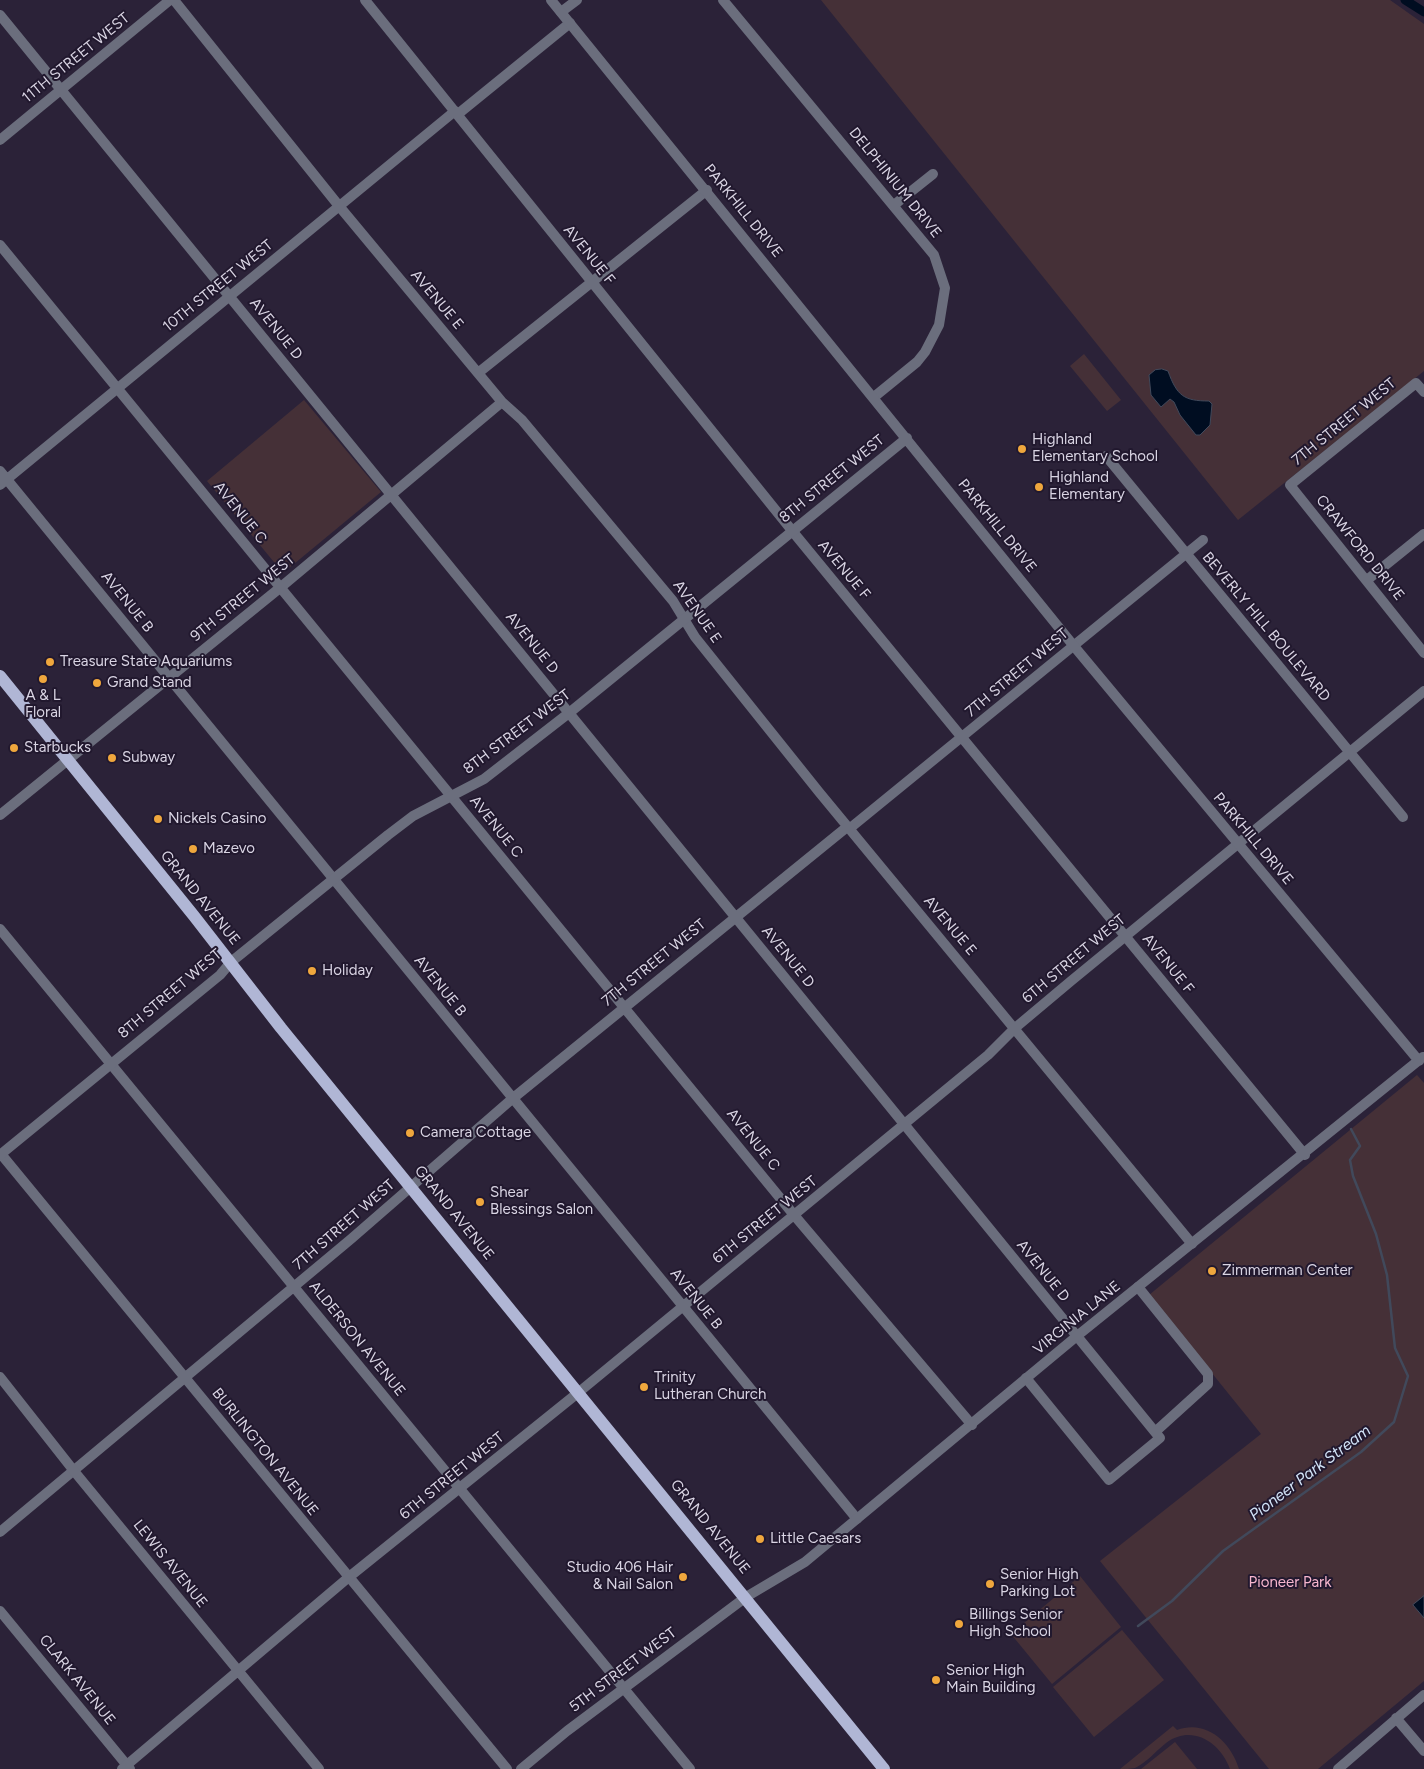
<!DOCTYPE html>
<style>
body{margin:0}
canvas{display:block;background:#2b2238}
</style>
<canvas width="1424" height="1769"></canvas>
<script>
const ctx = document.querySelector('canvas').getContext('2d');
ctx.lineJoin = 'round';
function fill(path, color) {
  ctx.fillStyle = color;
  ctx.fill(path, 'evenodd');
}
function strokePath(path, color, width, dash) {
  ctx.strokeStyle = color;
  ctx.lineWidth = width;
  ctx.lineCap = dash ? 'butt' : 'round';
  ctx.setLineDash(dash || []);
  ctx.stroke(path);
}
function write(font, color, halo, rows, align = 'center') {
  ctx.font = font + ' Figtree,sans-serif';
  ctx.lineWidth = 4;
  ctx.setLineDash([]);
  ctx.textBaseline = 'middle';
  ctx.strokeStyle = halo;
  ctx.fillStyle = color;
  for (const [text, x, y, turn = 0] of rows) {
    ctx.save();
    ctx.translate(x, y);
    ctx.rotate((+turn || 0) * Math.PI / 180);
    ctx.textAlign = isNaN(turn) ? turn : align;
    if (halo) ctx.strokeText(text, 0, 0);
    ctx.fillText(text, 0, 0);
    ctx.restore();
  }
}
fill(new Path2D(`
 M821,0H1390L1424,24V371L1238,520Z
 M1084,354L1121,400L1107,411L1070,366Z
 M304,400L381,492L283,573L207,481Z
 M1417,1075L1424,1083V1681L1318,1769H1269L1100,1561L1261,1434L1149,1295Z
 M1080,1576L1121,1627L1052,1684L1011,1634Z
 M1122,1630L1164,1680L1094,1737L1053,1687Z
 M1173,1726L1177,1730C1206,1719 1231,1742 1239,1769H1230C1220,1742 1192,1724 1166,1743C1156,1751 1146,1763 1135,1768C1131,1769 1124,1769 1120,1769Z
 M1175,1742L1197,1769H1141Z`), '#453037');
const water = new Path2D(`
 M1162,369L1168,371C1177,396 1184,401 1209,401L1212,404L1210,425L1200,435H1196L1180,415L1174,402L1170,399L1161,407L1151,395L1149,375L1155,370Z
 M1424,1596V1618L1413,1605Z`);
fill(water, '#000d21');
strokePath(water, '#41495b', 1);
strokePath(new Path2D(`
 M1138,1626L1172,1601L1223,1551L1361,1452L1394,1422L1408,1376L1395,1348L1387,1275L1376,1234L1353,1176L1350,1160L1360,1146L1351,1129`), '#41495b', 2.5);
strokePath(new Path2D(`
 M1405,0L1424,12`), '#000d21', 9);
strokePath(new Path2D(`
 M174,0L339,206L502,402L522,420L673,601L695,637L819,792L1192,1244
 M365,0L798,538L1305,1155
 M723,0L934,255L945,288L939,325L925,352L917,362L874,397
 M561,12L577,0
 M0,15L1160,1438L1109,1480L1026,1378
 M458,114L570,23
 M0,140L170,0
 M894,205L933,174
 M0,245L794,1215L972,1425
 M478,373L707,190
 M1424,392L1416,383L1290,485L1424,653
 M1106,456L1403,817
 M0,471L857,1519
 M0,485L455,111
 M1367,580L1424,534
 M0,815L281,587L502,402
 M849,829L1203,540
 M0,929L690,1769
 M1,1154L507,1769
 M1138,1287L1208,1374V1384L1155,1432
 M579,1392L988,1055L1015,1028L1071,981L1424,691
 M0,1532L351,1239L512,1099L847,827
 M0,1611L130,1769
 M1396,1718L1424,1751
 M1338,1769L1424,1695`), '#6b6e7d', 10);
strokePath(new Path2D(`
 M551,0L1073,645L1419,1061
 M0,1155L220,975L231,962L388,835L413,816L484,779L569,713L907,438
 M0,1377L74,1471L319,1769
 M122,1769L349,1577L579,1392
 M521,1769L567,1731L746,1597L805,1562L1077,1336L1423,1057`), '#6b6e7d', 10);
strokePath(new Path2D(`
 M0,676L194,916L281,1028L884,1769`), '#b0b6d5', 12);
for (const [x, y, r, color] of [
 [1022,449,5,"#efa73d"],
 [1039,487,5,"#efa73d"],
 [50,662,5,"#efa73d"],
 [43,679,5,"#efa73d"],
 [97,683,5,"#efa73d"],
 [14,748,5,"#efa73d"],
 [112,758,5,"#efa73d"],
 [158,819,5,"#efa73d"],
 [193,849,5,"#efa73d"],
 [312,971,5,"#efa73d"],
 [410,1133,5,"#efa73d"],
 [480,1202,5,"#efa73d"],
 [1212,1271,5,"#efa73d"],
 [644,1387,5,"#efa73d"],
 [760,1539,5,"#efa73d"],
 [683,1577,5,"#efa73d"],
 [990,1584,5,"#efa73d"],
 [959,1624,5,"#efa73d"],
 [936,1680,5,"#efa73d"]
]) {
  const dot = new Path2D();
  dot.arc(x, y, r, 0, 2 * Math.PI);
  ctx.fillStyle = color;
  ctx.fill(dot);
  strokePath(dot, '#21182e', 2);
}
write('15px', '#d9d4e3', '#21182e', [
 ["11TH STREET WEST",76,58,-39],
 ["DELPHINIUM DRIVE",895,183,51],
 ["PARKHILL DRIVE",743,211,51],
 ["AVENUE F",589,255,51],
 ["10TH STREET WEST",218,286,-39],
 ["AVENUE E",437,300,50],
 ["AVENUE D",276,329,51],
 ["7TH STREET WEST",1344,422,-39],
 ["8TH STREET WEST",832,479,-39],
 ["AVENUE C",240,513,51],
 ["PARKHILL DRIVE",997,526,51],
 ["CRAWFORD DRIVE",1360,548,51],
 ["AVENUE F",844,570,50],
 ["9TH STREET WEST",243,598,-39],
 ["AVENUE B",127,602,51],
 ["AVENUE E",697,612,55],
 ["BEVERLY HILL BOULEVARD",1266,627,50],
 ["AVENUE D",532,643,51],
 ["7TH STREET WEST",1017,673,-40],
 ["8TH STREET WEST",517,732,-37],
 ["AVENUE C",496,827,51],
 ["PARKHILL DRIVE",1253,839,50],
 ["GRAND AVENUE",200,898,51],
 ["AVENUE E",950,926,50],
 ["AVENUE D",788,957,51],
 ["6TH STREET WEST",1074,959,-40],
 ["7TH STREET WEST",654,963,-39],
 ["AVENUE F",1168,964,51],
 ["AVENUE B",440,986,51],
 ["8TH STREET WEST",170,994,-40],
 ["AVENUE C",753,1140,51],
 ["GRAND AVENUE",454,1213,51],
 ["6TH STREET WEST",765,1220,-39],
 ["7TH STREET WEST",344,1225,-41],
 ["AVENUE D",1043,1271,51],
 ["AVENUE B",696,1299,51],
 ["VIRGINIA LANE",1077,1318,-39],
 ["ALDERSON AVENUE",357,1339,51],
 ["BURLINGTON AVENUE",265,1452,51],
 ["6TH STREET WEST",452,1476,-39],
 ["GRAND AVENUE",710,1527,51],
 ["LEWIS AVENUE",170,1564,51],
 ["5TH STREET WEST",623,1670,-37],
 ["CLARK AVENUE",77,1680,51]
]);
write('15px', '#d9d4e3', '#21182e', [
 ["Highland",1032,440],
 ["Elementary School",1032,457],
 ["Highland",1049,478],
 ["Elementary",1049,495],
 ["Treasure State Aquariums",60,662],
 ["Grand Stand",107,683],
 ["A & L",43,696,"center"],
 ["Floral",43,713,"center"],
 ["Starbucks",24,748],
 ["Subway",122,758],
 ["Nickels Casino",168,819],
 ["Mazevo",203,849],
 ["Holiday",322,971],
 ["Camera Cottage",420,1133],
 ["Shear",490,1193],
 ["Blessings Salon",490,1210],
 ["Zimmerman Center",1222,1271],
 ["Trinity",654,1378],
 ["Lutheran Church",654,1395],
 ["Little Caesars",770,1539],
 ["Studio 406 Hair",673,1568,"right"],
 ["& Nail Salon",673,1585,"right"],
 ["Senior High",1000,1575],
 ["Parking Lot",1000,1592],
 ["Billings Senior",969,1615],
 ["High School",969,1632],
 ["Senior High",946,1671],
 ["Main Building",946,1688]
], 'left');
write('15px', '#f7b6ce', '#21182e', [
 ["Pioneer Park",1290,1583]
]);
write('italic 16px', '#d2e3f7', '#21182e', [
 ["Pioneer Park Stream",1310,1473,-37]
]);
</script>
